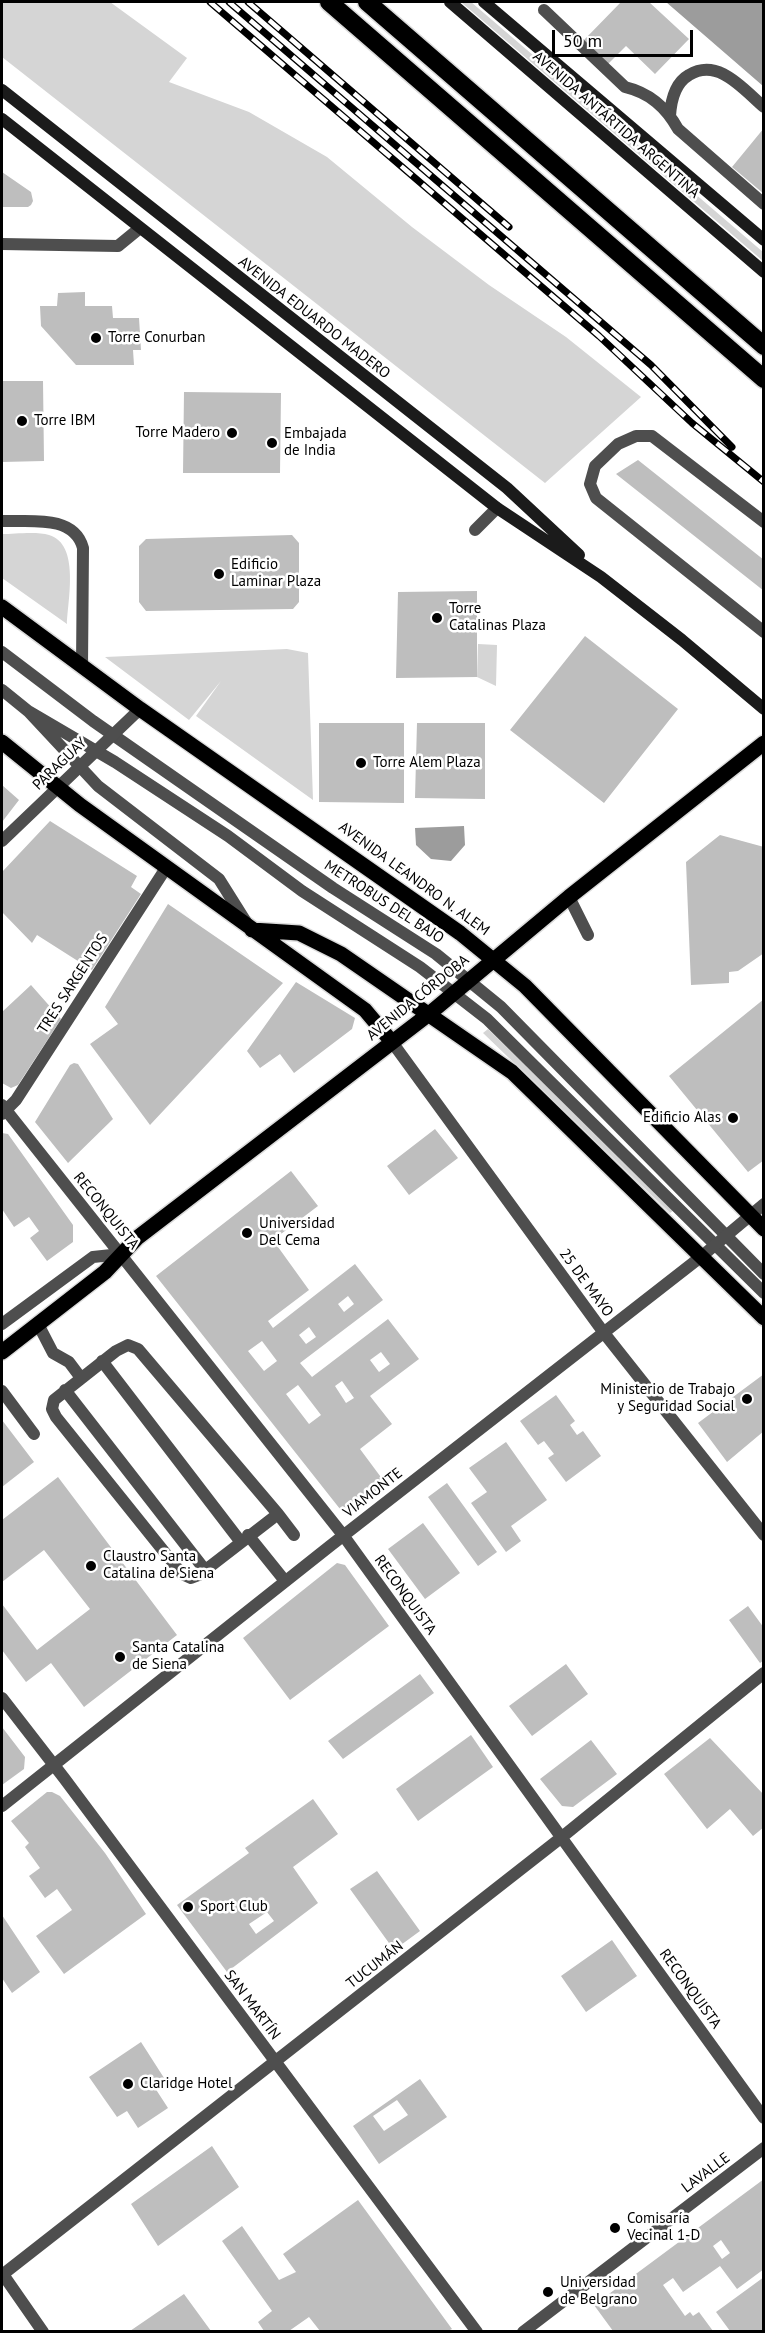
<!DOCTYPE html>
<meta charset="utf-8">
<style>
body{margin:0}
#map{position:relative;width:765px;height:2333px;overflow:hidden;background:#fff;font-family:"PT Sans",sans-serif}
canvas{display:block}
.frame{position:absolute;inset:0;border:3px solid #000;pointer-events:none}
.scale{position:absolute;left:552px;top:30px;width:141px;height:27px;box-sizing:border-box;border:3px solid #000;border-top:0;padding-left:8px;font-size:18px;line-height:21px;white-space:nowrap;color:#000;-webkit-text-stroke:4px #fff;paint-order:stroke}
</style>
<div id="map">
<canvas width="765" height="2333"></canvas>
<div class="frame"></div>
<div class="scale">50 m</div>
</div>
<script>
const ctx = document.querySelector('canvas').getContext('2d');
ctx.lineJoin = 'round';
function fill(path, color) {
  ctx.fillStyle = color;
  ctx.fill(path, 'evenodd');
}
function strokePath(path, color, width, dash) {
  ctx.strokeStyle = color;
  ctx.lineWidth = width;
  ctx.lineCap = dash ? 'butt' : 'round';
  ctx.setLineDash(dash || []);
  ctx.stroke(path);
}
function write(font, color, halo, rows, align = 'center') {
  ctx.font = font + ' "PT Sans",sans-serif';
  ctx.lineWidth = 5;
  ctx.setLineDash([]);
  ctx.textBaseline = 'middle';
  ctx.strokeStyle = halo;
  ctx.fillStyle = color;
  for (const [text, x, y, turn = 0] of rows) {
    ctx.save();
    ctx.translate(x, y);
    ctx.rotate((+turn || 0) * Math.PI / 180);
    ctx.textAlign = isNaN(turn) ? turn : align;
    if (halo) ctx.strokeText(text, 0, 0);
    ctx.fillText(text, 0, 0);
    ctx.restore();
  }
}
fill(new Path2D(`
 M2,2H110L187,58L169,82L249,112L327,157L412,227L489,285L566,337L641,397L545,483L2,57Z
 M461,2H471L763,252V261Z
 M2,534C14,534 37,531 49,535C80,544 68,599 67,624L2,578Z
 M478,644L497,645L496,686L477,677Z
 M287,649L308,653L313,800L196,716L221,681L189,720L105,657Z
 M488,1029L674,1210L670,1213L483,1033Z`), '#d5d5d5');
fill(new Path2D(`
 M666,2H763V86Z
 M464,826L465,845L451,861L431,859L416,845L415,828Z`), '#9c9c9c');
fill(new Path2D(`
 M621,2H649L689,39L655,74L626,46L608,64L584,40Z
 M764,128V194L732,167Z
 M2,172L31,192L33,201L31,205L28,207H2Z
 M85,292V306H112L113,318H139L141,350H133L134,365H76L41,326L40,306H57L58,293Z
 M2,381H43L44,461L2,462Z
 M184,392L281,393L280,473H183Z
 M638,460L764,560V591L616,474Z
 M292,535L299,543V602L293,609L146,611L139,602V546L146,539Z
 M477,591V677L396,678L398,592Z
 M585,636L678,709L604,803L510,730Z
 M319,723H404V803L319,802Z
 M417,723H485V799L415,798Z
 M2,785L19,800L2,822Z
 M50,821L137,876L131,887L141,894L92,970L37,935L32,943L2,912V872Z
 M720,835L764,847V953L738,971L729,972V983L691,985L686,862Z
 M168,904L283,983L150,1125L90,1044L118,1024L105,1007Z
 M296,982L355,1018L352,1029L294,1073L280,1054L260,1068L247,1051Z
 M31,985L61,1019L18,1085L11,1088L2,1083V1012Z
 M764,999V1160L748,1172L669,1076Z
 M74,1063L78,1064L113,1119L68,1163L35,1122L70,1065Z
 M435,1129L458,1158L409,1195L387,1166Z
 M2,1133L8,1134L73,1225V1242L47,1261L30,1238L39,1231L29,1217L14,1227L2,1209Z
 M291,1171L318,1206L273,1240L309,1290L268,1321L273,1328L355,1264L383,1300L300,1363L312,1377L388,1319L419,1359L370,1396L392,1424L360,1449L386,1484L351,1510L340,1509L156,1276ZM348,1296L354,1304L344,1312L338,1304ZM309,1327L316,1337L306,1344L299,1335ZM262,1341L277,1361L264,1371L248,1351ZM381,1352L390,1364L379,1372L370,1360ZM342,1381L354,1398L346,1403L335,1386ZM298,1385L321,1415L309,1424L286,1394Z
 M764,1374V1431L727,1462L698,1423Z
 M556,1395L575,1421L570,1425L577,1435L583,1431L601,1456L566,1482L548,1458L554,1454L544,1441L538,1445L520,1421Z
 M2,1420L34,1462L2,1487Z
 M506,1442L547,1500L511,1526L521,1541L506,1552L471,1503L487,1492L469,1468Z
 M58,1477L177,1635L84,1707L51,1663L26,1682L2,1650V1604L37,1650L90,1609L44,1550L2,1582V1520Z
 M447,1483L497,1552L478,1566L428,1497Z
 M423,1523L460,1573L425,1599L388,1549Z
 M337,1563L345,1565L389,1626L290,1700L243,1638Z
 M748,1606L764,1628V1660L760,1663L729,1620Z
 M566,1664L588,1694L532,1736L509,1706Z
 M420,1674L434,1693L343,1759L328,1741Z
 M2,1727L25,1757L24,1769L2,1785Z
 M471,1735L493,1767L418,1821L396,1789Z
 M710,1738L764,1795V1827L753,1836L730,1809L707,1829L664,1774Z
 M591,1740L617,1774L573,1807L562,1806L540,1779Z
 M47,1792H52L60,1796L105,1853L146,1914L64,1974L36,1936L72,1910L57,1889L45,1898L29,1876L40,1868L25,1847L29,1843L11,1821Z
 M313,1799L338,1834L293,1867L318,1903L227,1972L177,1905L249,1853L245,1848ZM267,1912L274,1921L256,1934L249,1924Z
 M377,1871L420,1931L394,1950L350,1889Z
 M2,1915L40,1972L12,1993L2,1978Z
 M612,1940L637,1976L586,2012L561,1976Z
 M141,2042L166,2081L155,2088L168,2108L138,2128L127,2111L117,2117L89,2077Z
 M420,2079L447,2117L379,2164L353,2126ZM397,2100L408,2115L384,2131L373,2116Z
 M212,2146L239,2187L158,2246L131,2204Z
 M764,2179V2269L737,2289L720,2266L683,2292L673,2278L663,2285L685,2316L690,2312L693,2316L699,2312L713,2331H613L594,2305ZM721,2240L730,2253L722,2259L713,2246Z
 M358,2200L452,2329L448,2331H320L309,2317L289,2331H264L258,2322L272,2311L222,2241L242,2226L279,2280L296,2272L283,2254Z
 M764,2277V2331H730L716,2312Z
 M184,2294L211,2331H130Z`), '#bebebe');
const primary = new Path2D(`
 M2,607L140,709L460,933L525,986L764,1229
 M2,742L80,805L365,1010L392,1042
 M252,930L299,933L341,954L512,1072L764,1318
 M2,1352L105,1272L137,1238L429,1014L569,897L764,743`);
const highway = new Path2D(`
 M329,2L764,379
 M367,2L764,346`);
strokePath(primary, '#dbdbdb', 18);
strokePath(highway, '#dbdbdb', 21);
strokePath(new Path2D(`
 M544,10L625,87C650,93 666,107 678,129L764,204
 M670,116C671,100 675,83 689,75C718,57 743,89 764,107
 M764,522L652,436H636L618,444L595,466L590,484L596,498L764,632
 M475,530L497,508
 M2,652L93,721L182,783L333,888L436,954L501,1007L764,1274
 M2,690L28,711L98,786L219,879L246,922
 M28,711L115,762L228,836L302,891L420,967L487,1019L764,1293
 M569,897L588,935
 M2,1324L93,1257L121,1254
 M38,1324L53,1353L69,1362L81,1378
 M102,1361L240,1541
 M65,1390L205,1570
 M2,1391L34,1434
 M278,1514L199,1575L191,1578L182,1574L56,1417L52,1409L54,1400L116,1351L128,1345L138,1349L278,1514L294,1535
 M248,1535L285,1581`), '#4e4e4e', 12);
strokePath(new Path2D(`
 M2,244L118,246L140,228
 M2,521C29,522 74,514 83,548L82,666
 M2,841L140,709
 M392,1042L604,1333L764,1535
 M2,1105L343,1535L764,2118
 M2,1114L16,1100L166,868
 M2,1698L64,1778L477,2332
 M2,1806L330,1546L702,1256L764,1204
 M2,2273L43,2332
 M2,2275L562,1837L764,1673
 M523,2332L764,2148`), '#4e4e4e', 12);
strokePath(new Path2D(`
 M450,2L764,272
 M484,2L764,240
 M2,90L507,488L579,555
 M2,119L497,508L601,577L682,640L764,709`), '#1b1b1b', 12);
strokePath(primary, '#000', 15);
strokePath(highway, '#000', 18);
const rail = new Path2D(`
 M210,2L599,336L692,423L764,482
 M229,2L651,365L732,447
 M248,2L509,227`);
strokePath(rail, '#000', 7);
strokePath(rail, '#fff', 4.5, [14]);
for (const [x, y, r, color] of [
 [96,338,6,"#000"],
 [22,421,6,"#000"],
 [232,433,6,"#000"],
 [272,443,6,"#000"],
 [219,574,6,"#000"],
 [437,618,6,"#000"],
 [361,763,6,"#000"],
 [733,1118,6,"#000"],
 [247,1233,6,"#000"],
 [747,1399,6,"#000"],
 [91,1566,6,"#000"],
 [120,1657,6,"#000"],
 [188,1907,6,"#000"],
 [128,2084,6,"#000"],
 [615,2228,6,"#000"],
 [548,2292,6,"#000"]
]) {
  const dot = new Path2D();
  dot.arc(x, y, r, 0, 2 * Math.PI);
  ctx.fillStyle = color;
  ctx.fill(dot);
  strokePath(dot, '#fff', 2);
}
write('15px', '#000', '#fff', [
 ["AVENIDA ANTÁRTIDA ARGENTINA",616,125,41],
 ["AVENIDA EDUARDO MADERO",314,318,38],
 ["PARAGUAY",60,764,-44],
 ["AVENIDA LEANDRO N. ALEM",414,879,36],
 ["METROBUS DEL BAJO",384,902,33],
 ["TRES SARGENTOS",73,984,-57],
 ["AVENIDA CÓRDOBA",418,998,-39],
 ["RECONQUISTA",106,1211,51],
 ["25 DE MAYO",586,1283,54],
 ["VIAMONTE",373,1493,-38],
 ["RECONQUISTA",405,1595,54],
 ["TUCUMÁN",375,1965,-38],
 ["RECONQUISTA",690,1989,54],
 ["SAN MARTÍN",252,2005,53],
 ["LAVALLE",706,2173,-37]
]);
write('15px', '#000', '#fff', [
 ["Torre Conurban",108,338],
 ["Torre IBM",34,421],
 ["Torre Madero",220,433,"right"],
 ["Embajada",284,434],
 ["de India",284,451],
 ["Edificio",231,565],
 ["Laminar Plaza",231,582],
 ["Torre",449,609],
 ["Catalinas Plaza",449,626],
 ["Torre Alem Plaza",373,763],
 ["Edificio Alas",721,1118,"right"],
 ["Universidad",259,1224],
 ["Del Cema",259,1241],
 ["Ministerio de Trabajo",735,1390,"right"],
 ["y Seguridad Social",735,1407,"right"],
 ["Claustro Santa",103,1557],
 ["Catalina de Siena",103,1574],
 ["Santa Catalina",132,1648],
 ["de Siena",132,1665],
 ["Sport Club",200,1907],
 ["Claridge Hotel",140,2084],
 ["Comisaría",627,2219],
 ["Vecinal 1-D",627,2236],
 ["Universidad",560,2283],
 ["de Belgrano",560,2300]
], 'left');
</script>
